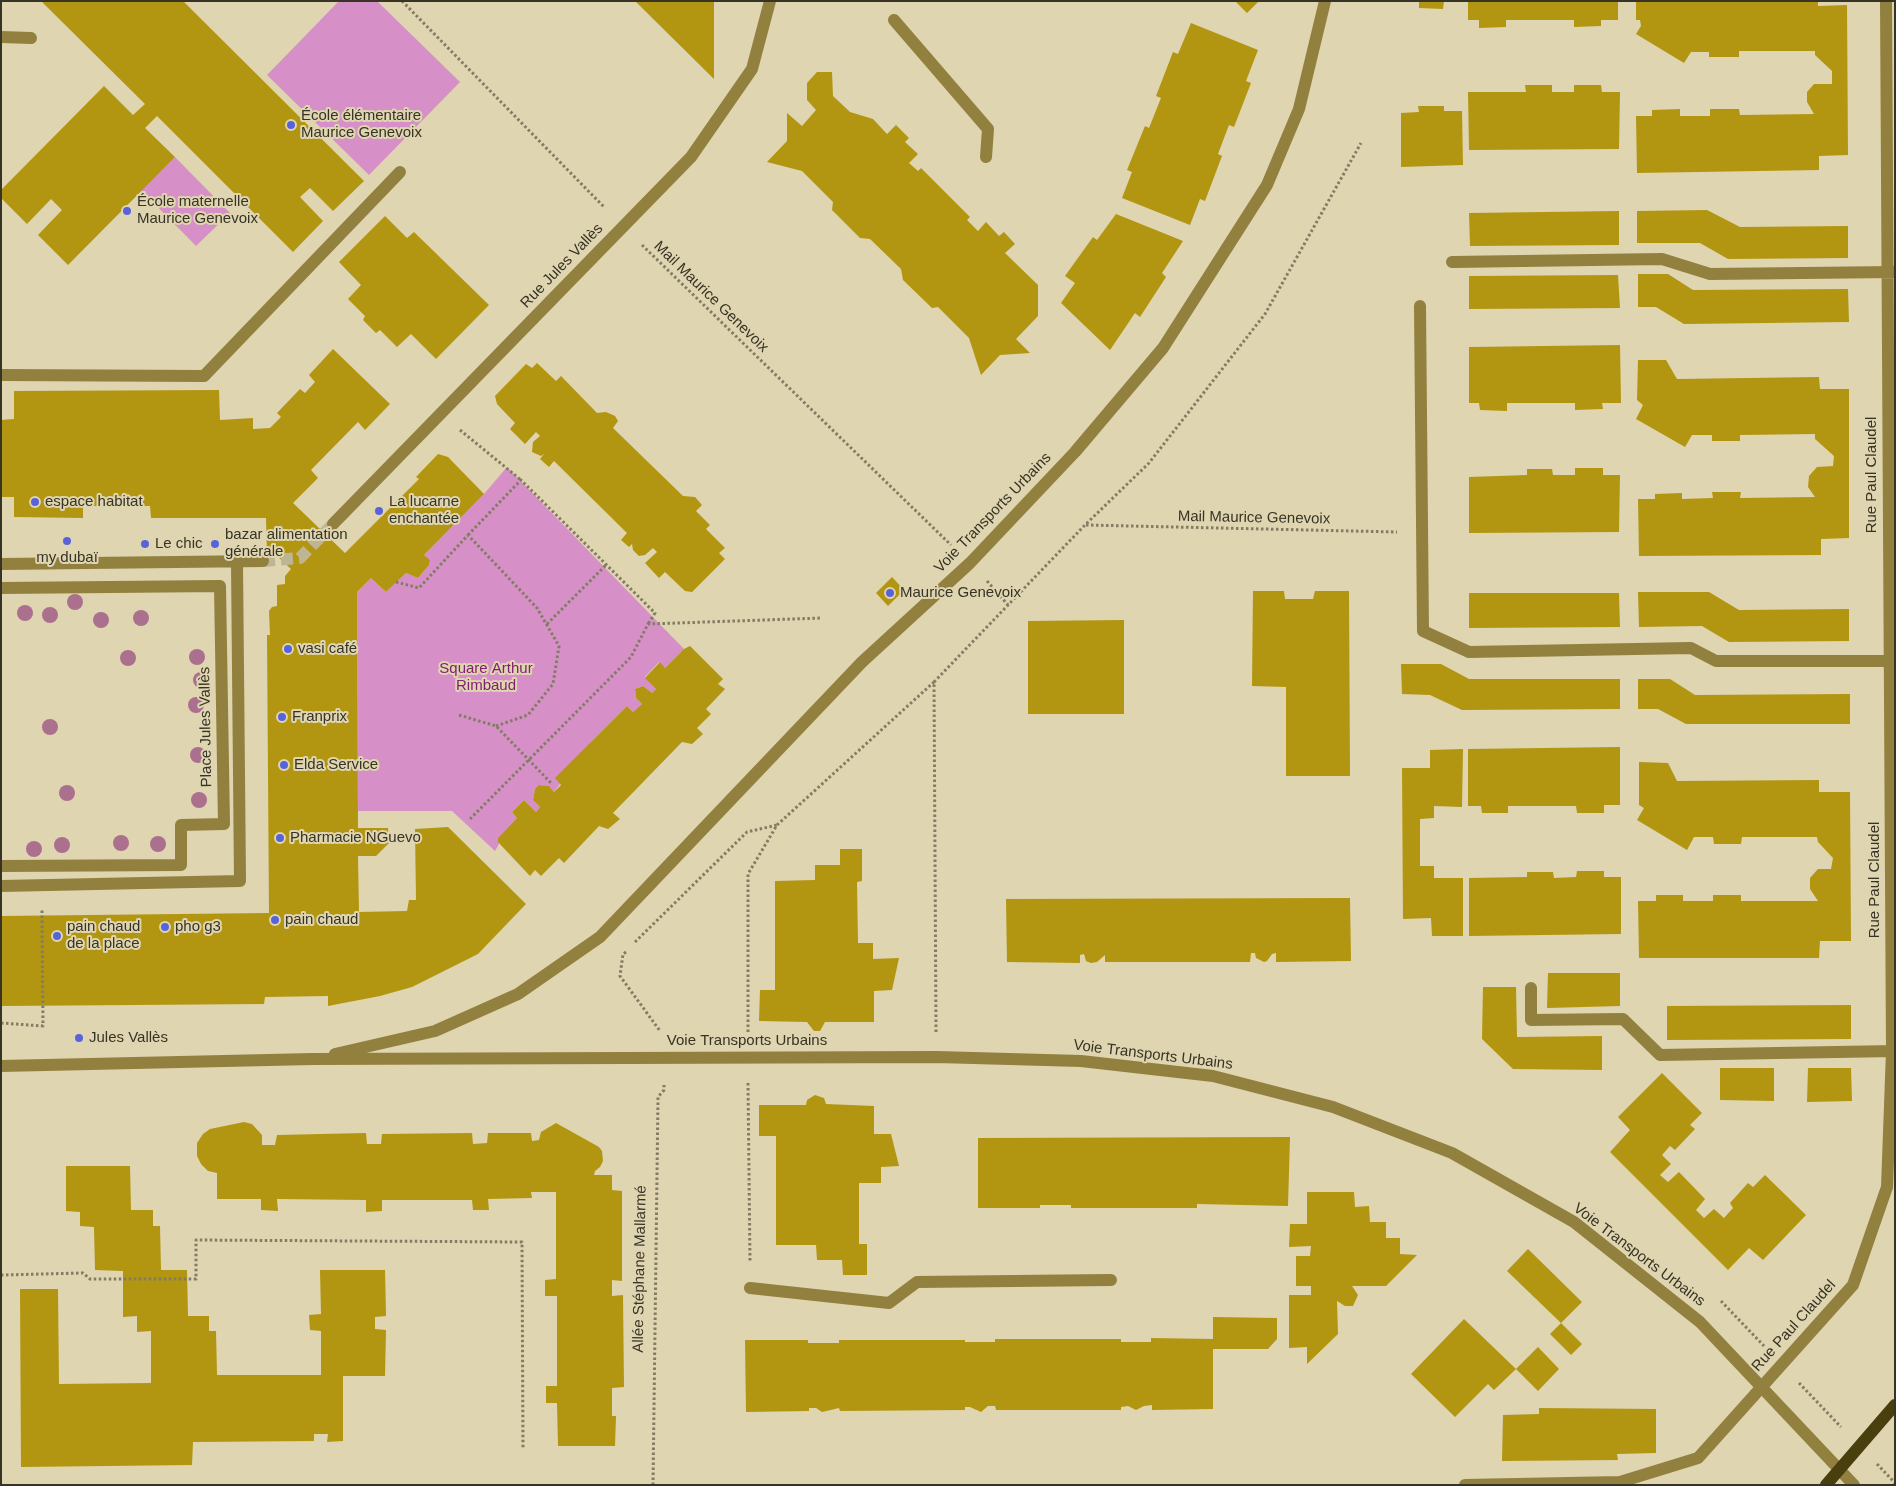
<!DOCTYPE html>
<meta charset="utf-8">
<style>
body{margin:0}
#map{position:relative;width:1896px;height:1486px;overflow:hidden;background:#dfd5b0;font-family:Helvetica,sans-serif}
canvas{display:block}
.frame{position:absolute;inset:0;border:2px solid #373325;pointer-events:none}
</style>
<div id="map">
<canvas width="1896" height="1486"></canvas>
<div class="frame"></div>
</div>
<script>
const ctx = document.querySelector('canvas').getContext('2d');
ctx.lineJoin = 'round';
function fill(path, color) {
  ctx.fillStyle = color;
  ctx.fill(path, 'evenodd');
}
function strokePath(path, color, width, dash) {
  ctx.strokeStyle = color;
  ctx.lineWidth = width;
  ctx.lineCap = dash ? 'butt' : 'round';
  ctx.setLineDash(dash || []);
  ctx.stroke(path);
}
function write(font, color, halo, rows, align = 'center') {
  ctx.font = font + ' Helvetica,sans-serif';
  ctx.lineWidth = 4;
  ctx.setLineDash([]);
  ctx.textBaseline = 'middle';
  ctx.strokeStyle = halo;
  ctx.fillStyle = color;
  for (const [text, x, y, turn = 0] of rows) {
    ctx.save();
    ctx.translate(x, y);
    ctx.rotate((+turn || 0) * Math.PI / 180);
    ctx.textAlign = isNaN(turn) ? turn : align;
    if (halo) ctx.strokeText(text, 0, 0);
    ctx.fillText(text, 0, 0);
    ctx.restore();
  }
}
fill(new Path2D(`
 M339,1H377L460,82L369,175L267,75Z
 M175,157L230,213L196,246L141,190Z
 M507,467L684,649L665,668L659,662L645,677L656,689L652,693L643,686L635,689L636,698L642,704L633,712L627,706L591,742L554,792L549,786L540,785L535,789L533,800L540,807L536,812L524,800L512,812L517,818L498,838L499,844L495,851L452,811H358L357,592L371,578L386,592L406,573L418,578L429,565L430,560L424,555L484,494Z`), '#d690c7');
fill(new Path2D(`
 M41,1H183L364,181L333,211L310,188L300,197L323,221L293,252L157,116L145,128L175,157L68,265L38,235L62,210L51,199L27,224L1,198V190L104,86L133,115L145,104Z
 M635,1H714V79Z
 M1235,1H1259L1247,13Z
 M1419,1H1444L1443,9L1419,8Z
 M1468,1H1618V20H1601V26L1574,27V20H1506V27L1479,28V20H1468Z
 M1636,1H1818V6L1847,5L1848,155L1819,156V170L1637,173L1636,116H1652V110L1680,109V116H1710V109H1739L1740,115L1814,114L1807,102V92L1814,84H1832V71L1815,55V51H1739V57H1709V52H1691L1684,63L1636,34L1641,26L1640,20H1636Z
 M1191,23L1258,50L1246,81L1251,83L1234,127L1229,125L1218,154L1222,156L1205,201L1200,199L1190,225L1122,198L1132,172L1127,170L1145,126L1149,128L1161,98L1156,96L1173,52L1178,54Z
 M817,72H832L833,96L850,112L873,119L887,134L896,125L909,138L905,142L918,154L909,163L918,171L921,168L970,217L967,220L978,231L986,222L999,236L1004,232L1015,244L1005,253L1038,285V316L1016,339L1030,353L1000,355L981,375L969,338L938,307L932,308L903,280L901,269L870,239L860,238L832,210L833,202L802,171L767,162L787,141V113L802,126L816,110L807,100V83Z
 M1525,85H1552V92H1574V85H1601L1602,92H1620L1619,149L1469,150L1468,92H1526Z
 M1418,106H1444V111H1462L1463,165L1401,167V113L1419,112Z
 M1707,210L1740,227L1848,226V258L1728,259L1700,243H1637V211Z
 M1619,211V245L1470,246L1469,213Z
 M1116,214L1183,241L1162,273L1166,277L1140,317L1135,313L1110,350L1061,303L1075,283L1065,276L1093,237L1097,240Z
 M385,216L407,238L414,232L489,305L436,359L411,334L397,347L380,330L376,333L363,320L365,316L348,299L361,285L339,262Z
 M1638,274H1668L1693,290L1848,289L1849,322L1684,324L1656,307H1638Z
 M1618,275L1620,308L1469,309V276Z
 M1620,345L1621,403H1602L1603,409L1575,410V403H1507V411L1480,410L1479,403H1469V347Z
 M333,349L390,404L365,430L358,422L311,470L318,478L293,503L345,553L419,479L416,477L438,454L448,457L484,494L424,555L430,560L429,565L418,578L406,573L386,592L371,578L357,592L358,828H388L389,843L376,856H358L359,912L407,911L409,900H416L415,829L448,827L526,904L478,954L412,987L380,996L328,1006V996L265,997L264,1004L1,1006V916L269,913L267,635H270L269,611L272,607L277,606V585L285,584V576L291,569L277,556L267,555L266,518H151L150,506H83V518L14,517V497H1V420L14,419V391L219,390L220,420L253,418V429L270,428L281,417L277,413L300,389L305,393L315,382L309,375Z
 M1638,360H1666L1677,379L1819,377L1820,389H1849V538L1821,539V555L1639,556L1638,499H1655V494L1682,493V499L1713,498L1712,492H1741L1740,498L1815,497L1808,487L1809,476L1817,467L1833,466L1834,456L1815,439V434L1740,435V441H1712V435H1692L1685,447L1636,419L1643,405L1637,400Z
 M537,363L556,381L561,376L597,413L606,412L615,416L618,421L613,428L683,496L695,497L702,505L696,511L710,525L706,529L725,548L719,553L725,559L692,592L685,591L665,572L659,578L645,563L657,552L653,548L645,555L639,556L633,550L632,544L629,547L621,540L627,533L554,461L549,467L540,459L544,454L541,456L532,452L533,442L540,436L536,432L525,444L510,429L515,423L497,404L495,396L526,364L532,368Z
 M1575,468H1603V475H1620L1619,532L1469,533V477L1527,475V469H1552L1553,475H1575Z
 M892,577L904,590L888,606L876,593Z
 M1253,591H1284L1285,599H1313L1315,591H1349L1350,776H1286V687L1252,686Z
 M1638,592H1709L1739,610L1849,609V641L1729,642L1702,626L1639,627Z
 M1469,593H1619L1620,627L1469,628Z
 M1124,620V714H1028V621Z
 M690,646L723,679L718,684L725,689L706,709L711,714L697,728L703,734L692,744L682,742L613,813L620,819L608,829L599,826L564,863L559,858L541,876L535,870L530,876L498,842V838L517,818L512,812L524,800L536,812L540,807L533,800L535,789L539,785L549,786L554,792L561,785L555,778L627,706L633,712L642,704L636,698L635,689L643,686L652,693L656,689L645,678L660,662L665,668L684,649Z
 M1401,664H1441L1469,679H1620V709L1462,710L1430,695L1402,694Z
 M1638,679H1670L1695,695L1850,694V724H1686L1658,709H1638Z
 M1620,747V805H1604V813H1577L1576,806H1508V813H1482L1481,806H1468V749Z
 M1463,749L1462,807L1434,806V818L1420,819V866H1434V878H1463V936H1432L1431,918L1403,919L1402,768H1430V750Z
 M1639,762L1668,763L1677,781L1819,780V792H1850L1851,941H1820L1819,958H1639L1638,901H1656V895H1683V901H1713V895H1741V901H1818L1810,889V878L1818,869H1831L1833,858L1818,842L1817,837H1742L1741,844H1714L1713,837H1694L1687,850L1637,820L1644,808L1639,805Z
 M840,849H862V881L857,882L858,943H873V959L899,958L892,990L874,991V1022H825L820,1031H814L807,1022L759,1021L760,990H775V881L815,880V865H840Z
 M1577,871H1604V877H1621V934L1469,936V878L1527,877V872H1553L1554,878L1576,877Z
 M1350,898L1351,961L1276,962V953L1272,954L1267,961L1264,962L1256,958L1255,953H1251L1250,962H1105V955L1097,962L1091,963L1086,961L1084,954L1080,955V963L1007,962L1006,899Z
 M1548,973H1620V1006L1547,1008Z
 M1483,987H1516L1517,1037L1602,1036V1070L1513,1069L1482,1039Z
 M1851,1005V1039L1667,1040V1006Z
 M1720,1068H1774V1101L1720,1100Z
 M1808,1068H1851L1852,1101L1807,1102Z
 M1662,1073L1702,1113L1690,1125L1695,1129L1675,1150L1670,1146L1662,1155L1671,1164L1660,1175L1668,1182L1679,1172L1705,1199L1696,1210L1704,1218L1714,1209L1724,1218L1733,1208L1730,1203L1748,1183L1753,1187L1765,1175L1806,1215L1763,1260L1749,1248L1728,1270L1610,1152L1630,1130L1618,1117Z
 M815,1095L824,1098L826,1104L874,1106V1134H891L899,1166L881,1167V1183H859V1244H867V1275H843L842,1260H817L816,1245H776V1136H759V1105H806L807,1100Z
 M244,1122L252,1124L262,1135V1145H275L277,1135L366,1133L367,1144H381L382,1134L472,1133L473,1144L487,1143L488,1133H531L532,1141L539,1140L541,1132L556,1123L599,1147L602,1151L603,1161L600,1167L595,1171L594,1175H612V1190L622,1191V1281L612,1280V1296L623,1295L624,1387L612,1388V1416H616L615,1446H558L557,1403H546V1386H557V1296H545V1280L556,1279V1192H531L532,1198L488,1199L489,1210H473L472,1200H382V1211L366,1212V1200L277,1199L278,1211L261,1210V1199H217V1173L208,1171L201,1164L197,1156V1143L203,1134L210,1129Z
 M1290,1137L1288,1206L1197,1204V1208H1071V1205H1040V1208H978V1138Z
 M66,1166H130L131,1210H153V1226H160L161,1270H187L188,1316H209V1331H216L217,1375H321V1331L310,1330L309,1315L321,1314L320,1270H385L386,1316L375,1317V1329L386,1330L385,1376H343V1441L327,1442L328,1434H314V1441L193,1442L192,1465L21,1467L20,1289H58L59,1384L151,1383V1331L137,1332V1316L123,1317V1271L95,1270L94,1227L80,1226V1212L66,1211Z
 M1307,1192H1354L1355,1207L1369,1206L1370,1222H1386V1238H1400V1254L1417,1255L1386,1286H1352L1358,1295L1353,1306H1345L1337,1301L1338,1334L1307,1364V1347L1289,1348V1295H1311V1286H1296V1256H1310L1311,1246L1289,1247L1290,1224H1307Z
 M1528,1249L1582,1302L1561,1323L1582,1344L1571,1355L1550,1334L1561,1323L1507,1271Z
 M1213,1317L1277,1318V1339L1268,1349H1213V1409L1152,1410V1405L1144,1406L1136,1410L1128,1406L1121,1407V1410H996L995,1406H988L981,1412L970,1407H965V1410L840,1411L839,1408L822,1412L816,1408H809V1411L746,1412L745,1340H808V1343H839V1340H965V1342H995V1339H1121V1342H1151V1338L1213,1339Z
 M1464,1319L1516,1369L1494,1390L1488,1384L1455,1417L1411,1374Z
 M1538,1347L1559,1369L1538,1391L1516,1369Z
 M1539,1408L1656,1409V1453L1617,1454L1618,1460L1502,1461L1503,1415L1539,1414Z`), '#b29511');
strokePath(new Path2D(`
 M263,561L300,558L333,524`), '#bdb594', 12, [12, 6]);
strokePath(new Path2D(`
 M402,1L605,208
 M642,245L951,545
 M460,430L521,480
 M1086,525L1397,532
 M468,535L521,480L655,613L648,624
 M987,581L1008,605
 M396,582L419,588L468,535L537,608L559,646L553,684L528,715L496,726
 M547,624L606,565
 M459,715L496,726L552,784
 M470,819L631,657L648,624L822,618
 M635,942L747,832L777,825
 M626,952L623,954L620,976L660,1031
 M1,1023L43,1026L42,910
 M748,1032V874L777,825L934,682
 M936,1032L934,682L1085,525L1149,463L1265,314L1361,143
 M748,1083L750,1262
 M1,1275L83,1273L90,1279H196V1240L522,1242L523,1448
 M1721,1301L1764,1346
 M1799,1383L1841,1427
 M1877,1464L1895,1483
 M653,1485L658,1097L664,1090V1085`), '#837c64', 3, [2.5, 2.5]);
strokePath(new Path2D(`
 M894,20L988,129L986,157
 M1,37L31,38
 M1452,262L1662,259L1710,274L1895,272
 M1420,306L1423,631L1469,652L1691,648L1716,661H1890
 M1,375L204,376L400,172
 M333,524L691,157L752,69L770,1
 M1,564L263,561
 M1,588L220,586L224,824L181,825V865L1,866
 M1,886L240,881L237,563
 M1531,988V1020L1623,1019L1660,1055L1895,1051
 M335,1054L435,1031L518,994L600,937L862,662L970,563L1075,452L1163,348L1267,185L1299,109L1325,1
 M1,1066L313,1059L937,1057L1081,1061L1213,1076L1333,1107L1452,1153L1574,1222L1700,1322L1854,1485
 M750,1288L889,1303L917,1282L1111,1280
 M1465,1485L1620,1482L1698,1458L1853,1285L1887,1187L1892,1051L1886,1`), '#92803f', 12);
strokePath(new Path2D(`
 M1826,1485L1895,1405`), '#493e0d', 12);
ctx.fillStyle = '#ac708f';
for (const [x, y] of [
 [75,602],
 [25,613],
 [50,615],
 [141,618],
 [101,620],
 [197,657],
 [128,658],
 [201,680],
 [196,705],
 [50,727],
 [198,755],
 [67,793],
 [199,800],
 [121,843],
 [158,844],
 [62,845],
 [34,849]
]) {
  ctx.beginPath();
  ctx.arc(x, y, 8, 0, 2 * Math.PI);
  ctx.fill();
}
for (const [x, y, r, color] of [
 [291,125,5,"#5863da"],
 [127,211,5,"#5863da"],
 [35,502,5,"#5863da"],
 [379,511,5,"#5863da"],
 [67,541,5,"#5863da"],
 [145,544,5,"#5863da"],
 [215,544,5,"#5863da"],
 [890,593,5,"#5863da"],
 [288,649,5,"#5863da"],
 [282,717,5,"#5863da"],
 [284,765,5,"#5863da"],
 [280,838,5,"#5863da"],
 [275,920,5,"#5863da"],
 [165,927,5,"#5863da"],
 [57,936,5,"#5863da"],
 [79,1038,5,"#5863da"]
]) {
  const dot = new Path2D();
  dot.arc(x, y, r, 0, 2 * Math.PI);
  ctx.fillStyle = color;
  ctx.fill(dot);
  strokePath(dot, '#dfd5b0', 2);
}
write('15px', '#373325', '#dfd5b0', [
 ["École élémentaire",301,116],
 ["Maurice Genevoix",301,133],
 ["École maternelle",137,202],
 ["Maurice Genevoix",137,219],
 ["espace habitat",45,502],
 ["La lucarne",389,502],
 ["enchantée",389,519],
 ["bazar alimentation",225,535],
 ["générale",225,552],
 ["Le chic",155,544],
 ["my dubaï",67,558,"center"],
 ["Maurice Genevoix",900,593],
 ["vasi café",298,649],
 ["Franprix",292,717],
 ["Elda Service",294,765],
 ["Pharmacie NGuevo",290,838],
 ["pain chaud",285,920],
 ["pain chaud",67,927],
 ["de la place",67,944],
 ["pho g3",175,927],
 ["Jules Vallès",89,1038]
], 'left');
write('15px', '#373325', '#dfd5b0', [
 ["Rue Jules Vallès",562,266,-46],
 ["Mail Maurice Genevoix",711,297,44],
 ["Rue Paul Claudel",1872,475,-90],
 ["Voie Transports Urbains",993,513,-46],
 ["Mail Maurice Genevoix",1254,518,1],
 ["Place Jules Vallès",206,727,-91],
 ["Rue Paul Claudel",1875,880,-90],
 ["Voie Transports Urbains",747,1041],
 ["Voie Transports Urbains",1153,1055,7],
 ["Voie Transports Urbains",1639,1255,37],
 ["Allée Stéphane Mallarmé",640,1269,-89],
 ["Rue Paul Claudel",1794,1326,-48]
]);
write('15px', '#831e74', '#dfd5b0', [
 ["Square Arthur",486,669],
 ["Rimbaud",486,686]
]);
</script>
